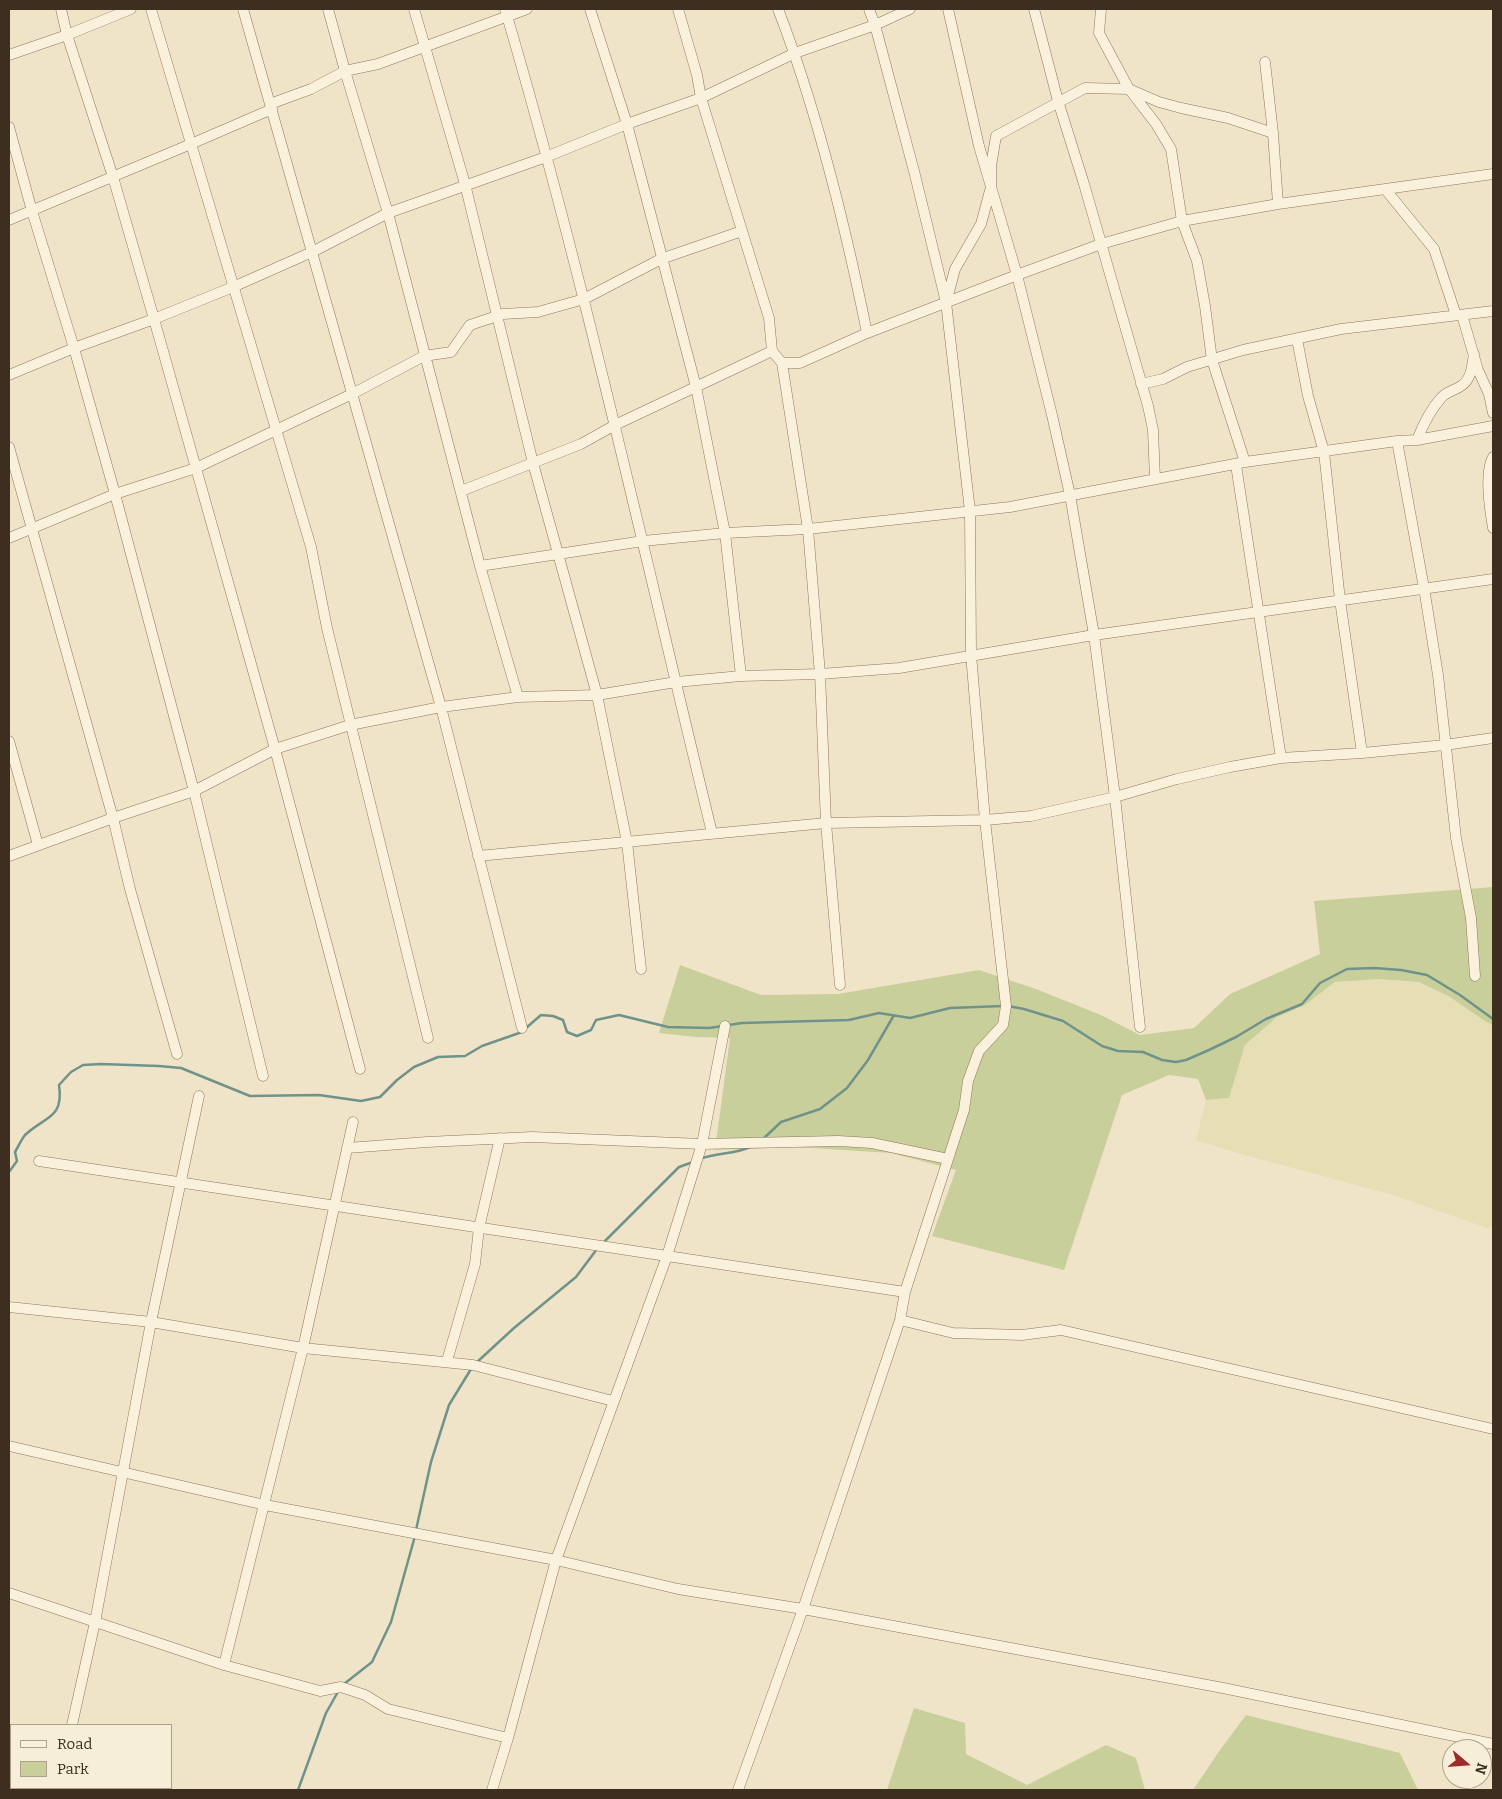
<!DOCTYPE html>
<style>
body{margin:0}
#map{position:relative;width:1502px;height:1799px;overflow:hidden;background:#f0e4c8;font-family:Bitter,serif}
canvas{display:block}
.frame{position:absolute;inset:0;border:10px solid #3d2e20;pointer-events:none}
.legend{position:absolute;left:10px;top:1724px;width:162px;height:65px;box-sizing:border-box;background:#f7eed8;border:1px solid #ada18e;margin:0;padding:6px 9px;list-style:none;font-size:15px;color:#3d2e20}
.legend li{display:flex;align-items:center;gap:10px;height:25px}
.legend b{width:25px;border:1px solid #ada18e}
.north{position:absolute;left:1442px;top:1739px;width:50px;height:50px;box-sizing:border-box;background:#f7eed8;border:1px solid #ada18e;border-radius:50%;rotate:108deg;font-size:14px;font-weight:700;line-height:20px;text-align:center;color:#3d2e20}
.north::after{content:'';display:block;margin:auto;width:18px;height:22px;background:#9e2a2b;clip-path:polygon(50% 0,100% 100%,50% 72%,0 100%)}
</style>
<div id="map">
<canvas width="1502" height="1799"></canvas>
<div class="frame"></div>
<ul class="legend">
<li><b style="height:6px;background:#faf1dc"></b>Road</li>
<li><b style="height:14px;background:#c9cf9b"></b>Park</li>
</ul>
<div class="north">N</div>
</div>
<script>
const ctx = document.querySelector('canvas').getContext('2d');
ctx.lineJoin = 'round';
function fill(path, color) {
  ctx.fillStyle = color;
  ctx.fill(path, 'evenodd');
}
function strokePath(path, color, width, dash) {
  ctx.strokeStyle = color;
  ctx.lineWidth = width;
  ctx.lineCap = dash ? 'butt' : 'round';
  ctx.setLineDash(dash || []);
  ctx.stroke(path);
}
fill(new Path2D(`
 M1379,979L1419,982L1450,997L1486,1022L1493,1025V1226L1487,1228L1393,1195L1241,1154L1196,1140L1206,1100L1229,1098L1245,1045L1277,1017L1305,1005L1335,982Z`), '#e6deb5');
fill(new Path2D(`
 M1493,887V1025L1486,1022L1450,997L1419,982L1379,979L1335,982L1305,1005L1277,1017L1245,1045L1229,1098L1206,1100L1198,1079L1169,1075L1122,1095L1064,1270L932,1236L956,1170L891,1153L795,1147L715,1150L730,1038L696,1037L659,1033L680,965L761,995L838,994L979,970L1036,989L1101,1015L1140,1035L1194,1028L1230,994L1320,954L1314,901Z
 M914,1708L965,1723L966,1754L1027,1785L1106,1745L1136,1758L1145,1790H887Z
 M1246,1715L1400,1753L1418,1790H1193L1220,1750Z`), '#c9cf9b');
strokePath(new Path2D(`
 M1008,1006L1024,1009L1063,1021L1102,1046L1118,1051L1143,1052L1162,1060L1176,1062L1186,1060L1209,1050L1236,1037L1266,1019L1302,1004L1320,983L1347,969L1374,968L1401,970L1427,975L1460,995L1493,1019
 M729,1025L742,1023L849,1020L879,1013L910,1018L950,1008L1003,1006
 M526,1028L541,1015L553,1016L563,1020L567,1032L577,1036L591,1030L596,1020L619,1015L668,1027L709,1028L723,1026
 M763,1139L781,1122L820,1109L847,1088L868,1060L894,1015
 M700,1159C718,1152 733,1155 750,1147
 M9,1172L17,1161L15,1152C18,1147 21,1140 25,1135C45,1116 64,1119 59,1085L71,1072L83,1065L101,1064L159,1066L181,1068L250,1096L319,1095L361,1101L380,1097L397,1080L414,1067L438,1057L465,1056L482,1046L522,1032
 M603,1243L679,1167L693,1162
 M476,1363L514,1328L576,1277L597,1249
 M416,1530L431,1462L449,1405L471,1369
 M344,1684L372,1662L391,1622L415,1536
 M298,1790L326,1713L339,1690`), '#6f938a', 2.5);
const street = new Path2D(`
 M61,9L67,35L113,177L154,319L275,749L360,1069
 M151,9L311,547L327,628L428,1038
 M243,9L441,707L522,1028
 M328,9L345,71L388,213L480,566L518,697
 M414,9L465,184L533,463L597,695L627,842L641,969
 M505,9C585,281 645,558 712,833
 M590,9L627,124L696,387L725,533L741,676
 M678,9L697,75L701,98L769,318L772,351L782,363L808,529L820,674L826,823L840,985
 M778,9C818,113 845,224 867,333
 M948,9L979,146L1017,275L1052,415L1070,495L1094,635L1115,797L1140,1027
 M1034,9L1058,101L1084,184L1148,406L1153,430L1155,479
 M1101,9L1099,33L1129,89L1156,124L1171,149L1182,221L1197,261L1205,306L1212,360L1245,462
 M9,55L67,35L131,9
 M1265,62L1273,133L1278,204
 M270,104L311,89L345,71L378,64L527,9
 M9,127L32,211L74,348L115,494L194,791L263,1076
 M1385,189L1434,249L1456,315
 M9,220L191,144L272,109
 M947,299L955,269L981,224L991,187V166L996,136L1085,88L1129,89L1159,102L1181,108L1228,118L1273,133
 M1462,315L1478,370L1489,394L1493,413
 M1297,339L1308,396L1324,452L1340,600L1362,753
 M782,363H800L867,333L1017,275L1101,244L1182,221L1278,204L1493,174
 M9,375L74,348L154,319L233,287L312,252L388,213L546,157L627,124L701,98L795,53L875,25L910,9
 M1141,384L1163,379L1187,367L1243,350L1341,329L1493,311
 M1417,440C1423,425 1430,410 1441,398C1447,391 1454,391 1461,386C1472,379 1472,365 1474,354
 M1397,441L1424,588L1438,675L1456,838L1471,918L1475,976
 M9,447L113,818L130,889L177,1054
 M1493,457C1484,474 1490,510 1493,528
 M1236,465L1281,758
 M461,491L581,444L615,425L772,351
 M9,538L115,494L196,468L352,394L424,356L451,352L470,325L503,314L538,312L584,299L661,259L742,231
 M480,566L643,541L725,533L808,529L1010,507L1245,462L1397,441L1417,440L1493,426
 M9,741L38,845
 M9,856L113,818L194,791L275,749L350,725L441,707L518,697L597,695L676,682L741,676L820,674L899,668L1094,635L1493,579
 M478,856L826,823L985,820L1031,816L1115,797L1177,779L1230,767L1281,758L1362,753L1445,745L1493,738
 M347,1148L427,1142L532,1137L702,1144L838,1141L872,1143L948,1159
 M39,1161L905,1292
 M9,1307L151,1322L303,1348L473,1365L613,1401
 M900,1320L953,1333L1022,1335L1061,1330L1493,1429
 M447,1361L475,1264L479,1228L500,1138
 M9,1446L265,1505L556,1560L678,1589L803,1609L1223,1688L1493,1744
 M9,1593L224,1665L320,1691L341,1687L365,1695L388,1709L508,1738
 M224,1665L303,1348L353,1122
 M72,1725L95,1622L151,1322L199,1096
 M57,1790V1788
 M492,1790L508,1738L556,1560L667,1256L702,1144L725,1026
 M738,1790L803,1609L900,1320L905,1292L964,1110L968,1081L979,1051L1003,1025L1006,1006L985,820L971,654L970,511L946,302L914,171L875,25L869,9`);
strokePath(street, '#8d765c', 11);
strokePath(street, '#faf1dc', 10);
</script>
